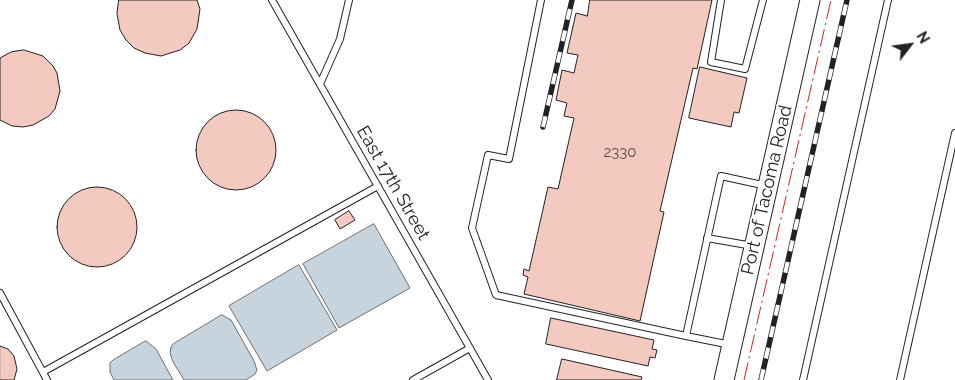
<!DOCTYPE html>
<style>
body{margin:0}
#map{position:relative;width:955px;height:380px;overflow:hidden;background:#fff;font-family:Raleway,sans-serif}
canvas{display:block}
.north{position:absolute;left:885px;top:20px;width:50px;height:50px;-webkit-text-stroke:4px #fff;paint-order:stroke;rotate:60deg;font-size:14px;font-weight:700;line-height:20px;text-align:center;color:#222}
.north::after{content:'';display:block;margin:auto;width:18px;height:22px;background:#222;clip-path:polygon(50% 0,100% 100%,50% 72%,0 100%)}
</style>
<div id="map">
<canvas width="955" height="380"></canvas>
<div class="north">N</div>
</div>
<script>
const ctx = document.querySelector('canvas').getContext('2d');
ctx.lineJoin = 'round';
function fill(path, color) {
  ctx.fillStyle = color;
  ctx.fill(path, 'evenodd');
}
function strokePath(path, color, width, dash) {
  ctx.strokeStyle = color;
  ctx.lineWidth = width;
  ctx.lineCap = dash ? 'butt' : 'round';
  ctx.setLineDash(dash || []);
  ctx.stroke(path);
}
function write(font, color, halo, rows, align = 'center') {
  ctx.font = font + ' Raleway,sans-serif';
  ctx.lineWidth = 4;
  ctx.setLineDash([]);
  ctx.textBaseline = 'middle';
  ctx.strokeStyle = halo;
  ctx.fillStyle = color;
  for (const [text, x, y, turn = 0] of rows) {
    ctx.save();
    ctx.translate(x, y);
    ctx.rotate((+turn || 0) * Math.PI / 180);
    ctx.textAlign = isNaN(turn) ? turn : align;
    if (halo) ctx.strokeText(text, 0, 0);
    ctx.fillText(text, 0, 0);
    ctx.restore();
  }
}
const water = new Path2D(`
 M374,224L410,288L339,328L303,264Z
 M299,265L337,330L267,371L229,306Z
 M222,315L231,320L254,361L257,370L255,374L246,380H184C179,370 164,354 173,344Z
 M146,341L156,349L173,380H114L110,372V363L113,360Z`);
fill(water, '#c7d3dd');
strokePath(water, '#6f6f6f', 1);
const building = new Path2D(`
 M119,0H197L200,9L197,29L189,43L180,50L161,56L145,53L134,48L126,40L120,30L117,14Z
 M590,0H712L697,69L693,68L660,211L664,212L640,321L524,294L528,277L523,275L524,269L529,271L548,187L558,189L574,118L564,116L567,103L556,100L562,70L574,73L578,55L567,53L576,13L587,16Z
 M24,50L43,56L53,66L57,73L60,91L55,109L49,116L33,125L23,127L12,126L0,120V58L11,52Z
 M700,67L747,78L739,113L734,112L731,127L689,118Z
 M196 150a40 40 0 1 1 80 0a40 40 0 1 1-80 0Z
 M57 227a40 40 0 1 1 80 0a40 40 0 1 1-80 0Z
 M349,211L355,220L340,229L335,220Z
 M551,318L654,340L652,349L657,350L655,358L650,357L648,366L546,344Z
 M0,346L8,349L14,356L17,369L14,380H0Z
 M562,359L642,377L641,380H557Z`);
fill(building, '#f3c9c0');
strokePath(building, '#222', 1);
const lane = new Path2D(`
 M272,0L488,380
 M541,0L509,159L488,155L472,228L496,295L686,336
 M721,0L711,62L745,69L763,0
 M320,84L340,39L349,0
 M707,238L753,246
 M0,293L47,380
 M731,345L686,336L721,176L767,186
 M43,372L378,186
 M413,380L470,348
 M803,380L888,0
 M900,380L955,133`);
const secondary = new Path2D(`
 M724,380L810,0`);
strokePath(lane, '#222', 8);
strokePath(secondary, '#222', 21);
strokePath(lane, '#fff', 6);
strokePath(secondary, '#fff', 19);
const rail = new Path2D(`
 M543,127L572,0
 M761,380L847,0`);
strokePath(rail, '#222', 5.5);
strokePath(rail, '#fff', 4, [11]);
strokePath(new Path2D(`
 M744,380L831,0`), '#c62828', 1, [18, 4, 2.5, 4]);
write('15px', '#564c4a', null, [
 ["2330",620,152]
]);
write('18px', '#222', '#fff', [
 ["East 17th Street",393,183,60],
 ["Port of Tacoma Road",767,190,-77]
]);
</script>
